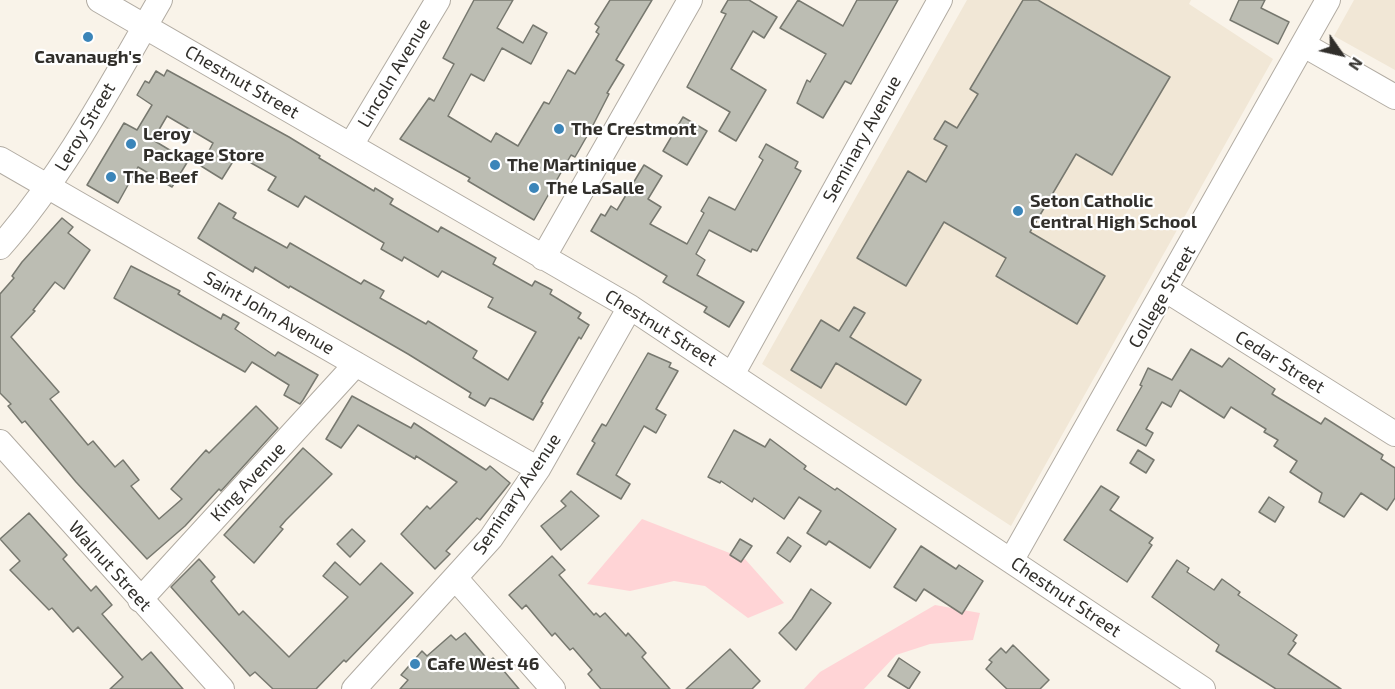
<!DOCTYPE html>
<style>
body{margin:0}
#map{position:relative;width:1395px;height:689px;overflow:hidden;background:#f9f3e9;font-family:"Exo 2",sans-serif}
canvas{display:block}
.north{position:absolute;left:1311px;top:24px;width:60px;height:60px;-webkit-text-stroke:4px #fff;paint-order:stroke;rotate:124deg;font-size:16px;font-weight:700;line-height:24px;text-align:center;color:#312f2b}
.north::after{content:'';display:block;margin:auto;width:21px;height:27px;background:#312f2b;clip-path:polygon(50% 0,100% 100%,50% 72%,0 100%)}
</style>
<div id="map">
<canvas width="1395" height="689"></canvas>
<div class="north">N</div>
</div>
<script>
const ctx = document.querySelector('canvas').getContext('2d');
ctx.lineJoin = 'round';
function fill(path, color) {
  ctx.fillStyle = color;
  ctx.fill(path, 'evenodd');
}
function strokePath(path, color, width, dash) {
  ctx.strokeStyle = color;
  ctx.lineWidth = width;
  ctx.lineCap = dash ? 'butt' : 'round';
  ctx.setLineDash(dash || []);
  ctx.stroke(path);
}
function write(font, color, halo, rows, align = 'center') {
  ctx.font = font + ' "Exo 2",sans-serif';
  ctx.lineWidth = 4.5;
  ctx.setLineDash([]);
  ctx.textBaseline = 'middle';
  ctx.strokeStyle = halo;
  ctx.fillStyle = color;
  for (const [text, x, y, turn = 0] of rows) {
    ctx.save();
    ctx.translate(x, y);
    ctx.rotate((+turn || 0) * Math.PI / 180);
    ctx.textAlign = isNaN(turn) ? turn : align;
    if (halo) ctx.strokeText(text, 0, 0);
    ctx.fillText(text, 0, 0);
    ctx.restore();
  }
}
fill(new Path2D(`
 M967,0H1191L1189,4L1273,59L1011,526L762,364Z
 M1354,0H1395V70L1334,36Z`), '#f1e7d6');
fill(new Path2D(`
 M642,519L745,559L784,603L748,618L705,586L674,581L630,591L587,584Z
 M935,605L980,613L973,640L930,644L896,655L864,689H804L820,672Z`), '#ffd4d6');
const building = new Path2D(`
 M474,0H513L497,28L523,43L533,25L547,33L531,64L502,48L484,81L471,74L448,116L491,142L496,133L518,146L544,102L549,104L568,70L575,74L599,34L596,32L599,27L595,24L610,0H652L616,60L624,65L607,93L609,94L591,129L575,157L571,155L534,220L468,181L470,178L400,139L429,98L434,101L454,64L443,58Z
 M728,0H749L777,17L764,38L753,31L731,69L766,90L736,141L719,131L730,112L687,87L726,14L721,12Z
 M798,0L843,26L857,0H898L851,84L845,81L823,118L797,103L807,80L810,82L826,54L780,28Z
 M1023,0H1038L1170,77L1112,175L1076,154L1030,232L1105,276L1077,324L996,276L1006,258L944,222L906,286L857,258L908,171L926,182L947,146L934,139L945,121L957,128L978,94L970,89Z
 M1239,0H1265L1261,8L1289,22L1278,44L1230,20Z
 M167,70L289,137L320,156L319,158L374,191L375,188L393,199L390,204L438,232L441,227L496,258L493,264L532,286L535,281L552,290L550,294L581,313L578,318L589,325L581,339L579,337L541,402L543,403L533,420L494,399L490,398L485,406L469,397L471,393L408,354L290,286L289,288L255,267L253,272L198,238L219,203L236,213L233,218L287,248L290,243L361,284L364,280L384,291L380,298L426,324L428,321L477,351L473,358L508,380L536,332L488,307L493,298L442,271L438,277L404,257L402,261L381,249L384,243L305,196L298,207L268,190L276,177L237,155L222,179L201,166L213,143L167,116L153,140L188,161L172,187L138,167L118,203L87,185L124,123L137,130L152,105L137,95L145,81L149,83L156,71L164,76Z
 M683,117L707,131L687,165L663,151Z
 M766,144L798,162L795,168L801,171L757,251L752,249L751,252L709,230L696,254L705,260L697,275L744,302L729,327L704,312L707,307L663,282L667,276L591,231L601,214L605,216L611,206L617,210L644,165L662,176L648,199L661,207L650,224L687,244L704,213L701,211L709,197L735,210L763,160L759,157Z
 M62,218L73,227L68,233L90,250L64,289L55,282L33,310L35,311L11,337L59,392L50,399L88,445L93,441L115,467L123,460L139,480L131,486L159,519L182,499L171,489L206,450L209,453L256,406L278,428L221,491L219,489L185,526L147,559L76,482L25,421L22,423L8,406L11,404L0,393V294L14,278L12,276L22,262Z
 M131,266L180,291L178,294L221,319L223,314L239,323L235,329L275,356L278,352L318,375L303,400L300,404L284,395L289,385L252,362L245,372L114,298Z
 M854,307L865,313L850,337L921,380L906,405L836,363L821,388L791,370L821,320L839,331Z
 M1191,349L1222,367L1229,358L1275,389L1272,394L1321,424L1325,418L1383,455L1381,459L1395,468V498L1387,510L1361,493L1344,517L1319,502L1322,493L1290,472L1297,461L1274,446L1278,440L1264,432L1266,429L1231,407L1224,418L1180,390L1171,407L1162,402L1146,429L1153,433L1146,446L1117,430L1142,386L1140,385L1148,368L1172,380Z
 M648,353L671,363L669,367L678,371L656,409L666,415L656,433L644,426L616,475L630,484L621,499L577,474L595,443L592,441L602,424L606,426Z
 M352,396L411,428L414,423L486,470L490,466L510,483L480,520L477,518L446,551L450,554L435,569L401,534L427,506L430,509L457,482L416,456L415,459L358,425L341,448L326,439Z
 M734,430L765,447L770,439L806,466L804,469L835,490L837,488L896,529L870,568L829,541L826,545L807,533L821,511L799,497L784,519L754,498L752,502L721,481L720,483L708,477Z
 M303,448L332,474L286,520L280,527L283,529L254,563L224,535Z
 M1138,450L1154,460L1146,473L1130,463Z
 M1101,486L1119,497L1110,510L1153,538L1149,543L1152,545L1127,582L1064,540Z
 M571,491L599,516L561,550L541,526L566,506L561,501Z
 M1269,497L1284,507L1275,522L1259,512Z
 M29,513L67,555L63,559L91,591L96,586L112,605L102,614L142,660L151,652L183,689H110L123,677L78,627L73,632L52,608L49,610L10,570L20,561L0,539Z
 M352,529L365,541L350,557L337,544Z
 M788,537L801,546L790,562L777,553Z
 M740,539L752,546L741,562L730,555Z
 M921,546L956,569L959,565L983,581L962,614L924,589L916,601L894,587Z
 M552,556L565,570L559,575L594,615L596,613L600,617L605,613L626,636L628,633L646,653L642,657L670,689H601L588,674L592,670L573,648L570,650L555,633L552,636L526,605L522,609L509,595Z
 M199,559L215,577L211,581L239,615L243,611L289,657L348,597L323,576L335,562L360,585L381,563L413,593L346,662L344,660L316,689H273L255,672L250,676L171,587Z
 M1177,560L1189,568L1187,572L1214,590L1222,579L1240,592L1238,595L1297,635L1293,641L1296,643L1288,654L1341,689H1276L1216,651L1219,645L1152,597Z
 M811,589L831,603L796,650L779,633L792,619Z
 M465,633L489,661L493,658L519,689H400L408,680L401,675L422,651L427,656L451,635L456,640Z
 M1013,645L1049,680L1040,689H1007L986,669L992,662L989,660L1001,648L1006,653Z
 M730,649L760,681L752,689H686Z
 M899,658L920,672L909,689L888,676Z`);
fill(building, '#bcbdb3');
strokePath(building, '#77786f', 1.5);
const minor = new Path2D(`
 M99,0L630,307L1203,689
 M1304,45L1395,97
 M351,145L438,0
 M0,159L538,469
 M0,247C65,173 111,85 160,0
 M543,258L690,0
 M1166,290L1395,434
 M733,373L940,0
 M0,442L222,689
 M1011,561L1328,0
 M456,579L553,689
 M140,600L356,364
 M354,689L491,538L538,469L630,307`);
strokePath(minor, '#b1aba2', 26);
strokePath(minor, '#fff', 24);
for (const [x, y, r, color] of [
 [88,37,6,"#3b85b9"],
 [559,129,6,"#3b85b9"],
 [131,144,6,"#3b85b9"],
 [495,165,6,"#3b85b9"],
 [111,177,6,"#3b85b9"],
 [534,188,6,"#3b85b9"],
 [1018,211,6,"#3b85b9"],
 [415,664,6,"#3b85b9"]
]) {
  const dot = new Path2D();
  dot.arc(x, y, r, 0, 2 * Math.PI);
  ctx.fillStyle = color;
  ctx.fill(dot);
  strokePath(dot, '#fff', 2);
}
write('bold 18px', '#312f2b', '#fff', [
 ["Cavanaugh's",88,57,"center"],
 ["The Crestmont",571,129],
 ["Leroy",143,134],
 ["Package Store",143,155],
 ["The Martinique",507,165],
 ["The Beef",123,177],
 ["The LaSalle",546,188],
 ["Seton Catholic",1030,201],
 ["Central High School",1030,222],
 ["Cafe West 46",427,664]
], 'left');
write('18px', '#312f2b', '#fff', [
 ["Lincoln Avenue",394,73,-59],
 ["Chestnut Street",242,82,30],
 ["Leroy Street",85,127,-59],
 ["Seminary Avenue",862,139,-61],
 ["College Street",1162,297,-60],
 ["Saint John Avenue",269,313,30],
 ["Chestnut Street",661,328,32],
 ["Cedar Street",1280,362,32],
 ["King Avenue",248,482,-47],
 ["Seminary Avenue",517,494,-56],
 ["Walnut Street",110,566,48],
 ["Chestnut Street",1066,597,34]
]);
</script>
